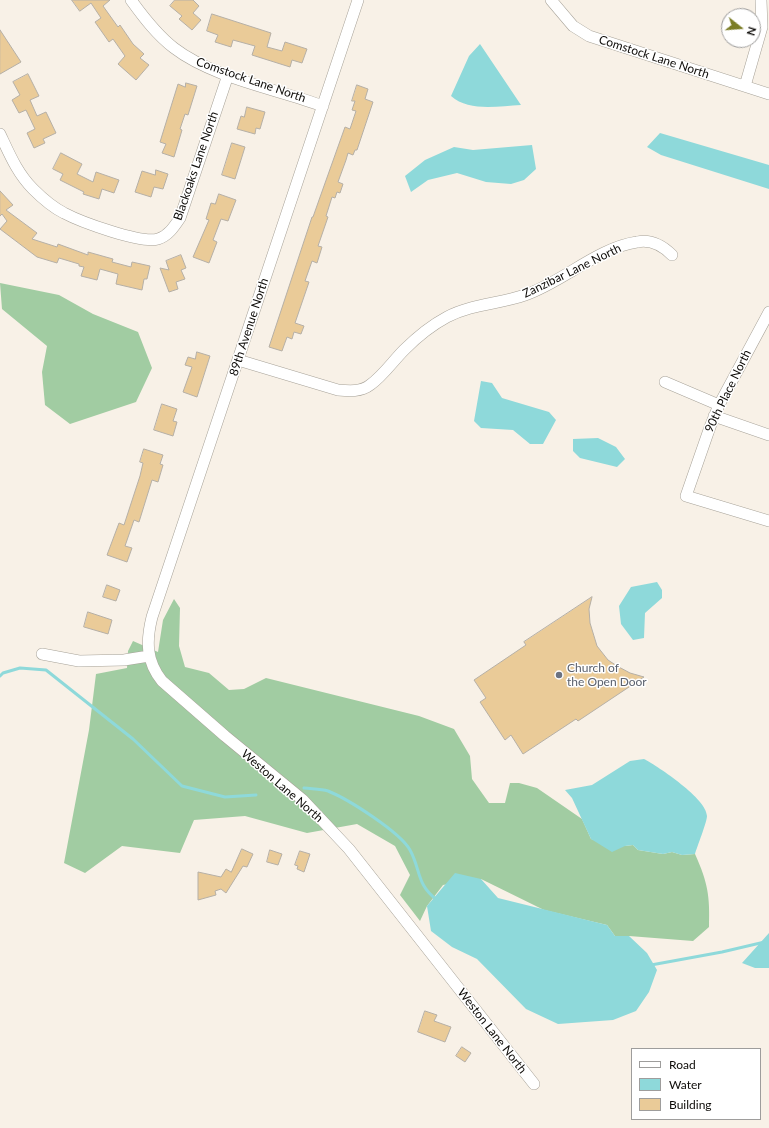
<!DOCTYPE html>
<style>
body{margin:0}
#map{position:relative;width:769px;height:1128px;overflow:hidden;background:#f8f1e7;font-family:Lato,sans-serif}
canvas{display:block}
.legend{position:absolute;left:631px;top:1048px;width:130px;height:72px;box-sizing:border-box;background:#fff;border:1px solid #9e9d9c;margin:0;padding:5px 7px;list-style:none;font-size:12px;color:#0d0b08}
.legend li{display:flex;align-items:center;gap:8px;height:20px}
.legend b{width:20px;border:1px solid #9e9d9c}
.north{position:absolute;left:721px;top:8px;width:40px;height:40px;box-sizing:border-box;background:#fff;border:1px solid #9e9d9c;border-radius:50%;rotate:107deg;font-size:11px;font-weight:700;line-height:16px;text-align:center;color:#0d0b08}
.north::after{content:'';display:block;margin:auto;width:14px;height:18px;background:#7b7d26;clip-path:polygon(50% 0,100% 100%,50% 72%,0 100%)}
</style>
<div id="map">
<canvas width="769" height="1128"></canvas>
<ul class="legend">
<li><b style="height:5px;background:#fff"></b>Road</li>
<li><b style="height:11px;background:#8ed9da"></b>Water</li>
<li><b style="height:11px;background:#eacb98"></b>Building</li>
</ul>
<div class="north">N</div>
</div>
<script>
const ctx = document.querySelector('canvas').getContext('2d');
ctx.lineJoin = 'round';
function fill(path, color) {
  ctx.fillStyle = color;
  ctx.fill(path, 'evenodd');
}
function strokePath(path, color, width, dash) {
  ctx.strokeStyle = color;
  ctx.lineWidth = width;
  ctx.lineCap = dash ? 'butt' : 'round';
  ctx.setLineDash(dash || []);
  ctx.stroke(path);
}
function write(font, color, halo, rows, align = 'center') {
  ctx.font = font + ' Lato,sans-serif';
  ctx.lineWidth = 3;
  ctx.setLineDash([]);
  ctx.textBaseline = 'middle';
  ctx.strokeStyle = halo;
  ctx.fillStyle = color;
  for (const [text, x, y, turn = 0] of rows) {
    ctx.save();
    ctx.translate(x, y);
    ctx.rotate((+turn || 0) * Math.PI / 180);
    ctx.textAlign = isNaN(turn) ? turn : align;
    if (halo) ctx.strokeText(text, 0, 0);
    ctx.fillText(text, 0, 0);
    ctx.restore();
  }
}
fill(new Path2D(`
 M0,283L59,295L93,314L138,332L152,368L136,402L70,424L45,405L42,372L47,346L2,309Z
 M174,599L180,608L179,646L185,667L209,673L229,690L244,689L266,678L419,716L454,729L470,756L472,779L489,803H505L510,783H519L537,788L582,819L591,839L625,846L633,845L638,850L663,854L672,852L682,855L695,854C708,883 710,896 709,927L693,941L629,936H615L607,925L544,910L481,879L443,885L427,906L420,921L400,895L410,875L395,846L357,824L307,833L245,816L194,820L180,853L122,846L85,873L64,863L89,730L96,674L127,668L128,651L133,641L158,652L163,620Z`), '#a1cca2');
fill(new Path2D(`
 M480,44L521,105C498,106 469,112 451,96L469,56Z
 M660,133L769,165V189L661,155L647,147Z
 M532,145L536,169L524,180L511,184L486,182L457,173L428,180L411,192L405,176L425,160L454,147L473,150Z
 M481,381L492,383L502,398L549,412L556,420L543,444H530L513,430L481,428L474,421Z
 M598,438L616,447L625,459L617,467L580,458L573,451V439Z
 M657,582L662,590V598L645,613L644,638L633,640L621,624L619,606L631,587Z
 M644,759C659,767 707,799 707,816C707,822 697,847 695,854L682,855L672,852L663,854L638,850L633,845L625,846L612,852L591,839L572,798L565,790L592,785L630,761Z
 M455,873L481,879L498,898L607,925L615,936H629L647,953L657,970L649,992L636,1011L613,1020L558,1024L526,1009L477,959L452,947L431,931L427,906Z
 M769,933V968H755L742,963Z`), '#8ed9da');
strokePath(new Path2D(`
 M0,676L3,673L20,668L46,670L133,739L182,786L225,797L256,795
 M304,788C312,789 321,789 328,791C348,799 400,832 410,850C421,870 416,884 437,900
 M651,965L722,952L769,941`), '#8ed9da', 3);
const building = new Path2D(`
 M72,0H110L103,6L118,27L120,25L133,44L144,54L140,58L149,65L136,80L118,64L125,56L113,39L109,42L95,22L101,18L91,3L80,11Z
 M175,0H193L199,6L193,13L201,20L192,30L179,19L182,16L170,6Z
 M212,14L271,33L267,47L282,51L285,42L307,49L302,63L292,60L290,67L252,55L255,46L233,40L231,47L215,42L218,35L207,31Z
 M0,30L21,62L0,74Z
 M28,74L39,96L30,100L37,116L46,112L56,133L43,139L45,143L34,148L27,133L35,129L26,110L19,113L12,100L20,95L13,82Z
 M186,83L197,86L188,115L185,114L180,129L182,130L174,157L162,153L166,144L160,142L178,84L185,87Z
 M357,85L368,89L365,99L373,102L357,150H355L353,155L348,153L346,160L338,182L343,184L340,193L337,192L335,198L332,197L326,216L328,217L318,246L322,247L317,263L312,261L305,281L309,282L295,323L304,326L301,334L294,332L292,339L287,337L282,351L269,347L312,217H313L319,200L345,127L350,129L356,111L352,110L355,101H352Z
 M247,107L265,112L260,129L256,128L255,134L237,129L241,116L244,117Z
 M232,143L245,147L235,179L222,175Z
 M61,153L82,164L77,174L93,182L96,172L119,180L114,193L102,189L99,199L83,194L84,192L60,180L63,174L53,169Z
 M156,170L168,174L163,189L154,187L151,197L135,192L142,171L155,175Z
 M0,191L13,205L6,210L37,233L32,239L57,247L58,244L88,255V252L113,259L112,262L131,267L132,262L150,266L147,279H144L142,290L116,284L118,274L100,269L97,280L81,276L84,267L79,266V264L59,258L57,263L37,257L0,229L7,221L2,214L0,216Z
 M219,194L236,200L228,221L221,219L213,240L217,242L209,263L193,257L209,220L206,219L211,203L215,204Z
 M181,255L186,268L181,270L185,279L176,282L178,289L169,292L160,268L169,270L166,261Z
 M197,352L210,356L197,397L183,392L192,367L185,365L188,357L195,359Z
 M162,404L177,409L173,421L177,422L173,436L154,430Z
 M144,449L163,455L160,464L163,465L158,482L152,480L139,522L134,520L125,546L132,548L127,562L107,555L119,523L124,525L140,476L143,463L140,462Z
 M107,585L120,590L116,601L103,597Z
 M592,597L589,609L590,623L597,646L608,660L617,666L630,673L644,677L578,721L576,719L523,754L511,735L505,740L480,702L486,698L474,680L526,645L524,642Z
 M88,612L112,620L108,634L84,627Z
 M242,849L253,854L247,867L243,866L226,893L221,889L215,891L216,895L198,900V872L221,877L226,869L231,872Z
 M270,850L282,854L278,865L267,862Z
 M300,851L310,854L304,872L297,869L298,866L295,865Z
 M425,1011L437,1015L434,1021L451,1027L445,1042L418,1032Z
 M462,1047L471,1053L465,1062L456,1056Z`);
fill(building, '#eacb98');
strokePath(building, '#b5afa6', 1);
const street = new Path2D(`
 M131,0C144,18 157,35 174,48C213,78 277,89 323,106
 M358,0L152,617C146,641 146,661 162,681L225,736L303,800L349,849L534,1084
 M551,0L573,26L589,36L769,94
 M745,86L762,27L761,0
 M0,134C9,153 17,173 33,189C42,198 52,207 64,213C81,222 141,244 158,239C168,236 174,227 180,218L228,75
 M769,312L719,405L710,427L686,496L769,521
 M238,360L338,390C349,391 361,392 370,385C383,376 393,361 404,350C416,338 432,325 447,317C472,304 499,304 525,295C563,282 597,248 637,242C651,239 662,245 672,255
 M665,382L719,405
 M714,416L769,435
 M42,654L79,661L124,660L149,656`);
strokePath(street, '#a7a298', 12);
strokePath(street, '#fff', 11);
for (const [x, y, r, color] of [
 [559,675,4,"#6b7280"]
]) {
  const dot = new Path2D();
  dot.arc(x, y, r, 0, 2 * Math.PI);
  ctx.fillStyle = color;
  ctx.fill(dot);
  strokePath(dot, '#fff', 1.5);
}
write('12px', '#0d0b08', '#fff', [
 ["Comstock Lane North",654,57,18],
 ["Comstock Lane North",251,80,19],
 ["Blackoaks Lane North",196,166,-71],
 ["Zanzibar Lane North",572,271,-26],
 ["89th Avenue North",249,327,-72],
 ["90th Place North",728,391,-64],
 ["Weston Lane North",282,786,41],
 ["Weston Lane North",492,1031,52]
]);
write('12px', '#5b616d', '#fff', [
 ["Church of",567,668],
 ["the Open Door",567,682]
], 'left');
</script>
